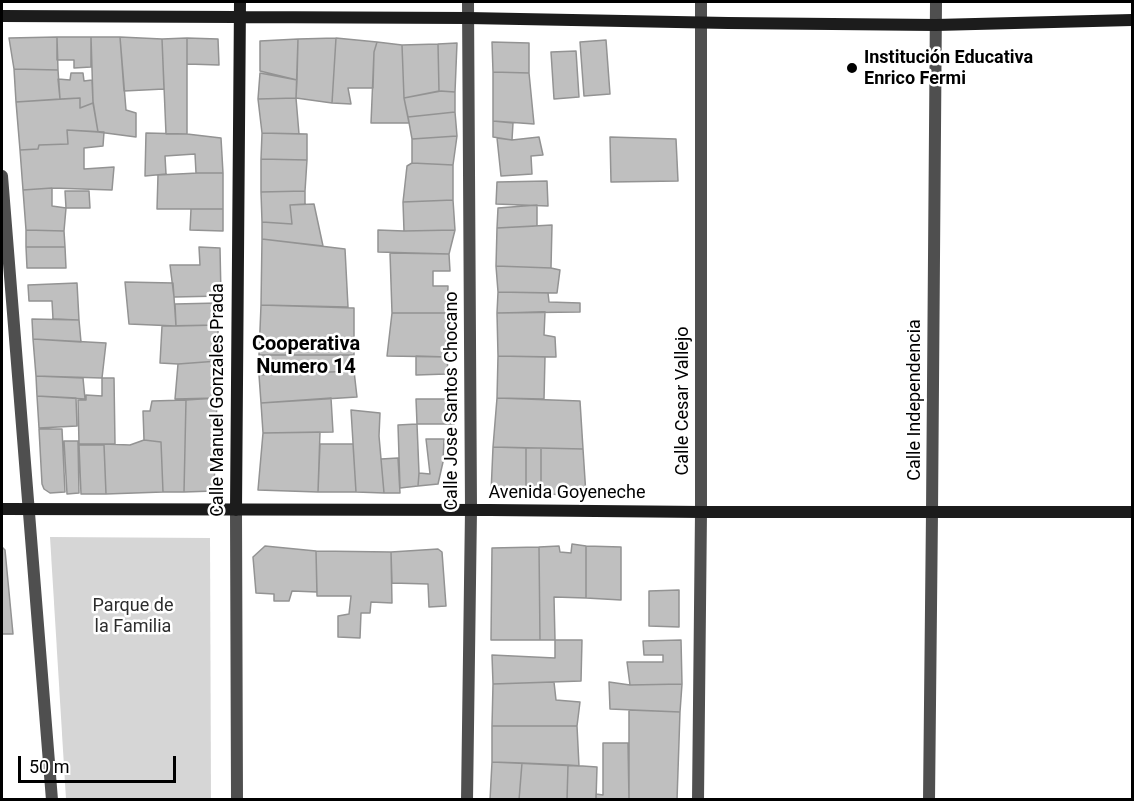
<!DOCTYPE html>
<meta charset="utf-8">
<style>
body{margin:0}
#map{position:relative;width:1134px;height:801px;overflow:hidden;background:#fff;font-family:Roboto,sans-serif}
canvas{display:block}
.frame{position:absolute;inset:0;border:3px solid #000;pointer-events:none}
.scale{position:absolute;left:18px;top:756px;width:158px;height:27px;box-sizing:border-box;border:3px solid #000;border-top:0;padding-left:8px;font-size:18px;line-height:21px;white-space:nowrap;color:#000;-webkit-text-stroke:4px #fff;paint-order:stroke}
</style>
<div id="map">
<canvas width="1134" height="801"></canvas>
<div class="frame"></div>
<div class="scale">50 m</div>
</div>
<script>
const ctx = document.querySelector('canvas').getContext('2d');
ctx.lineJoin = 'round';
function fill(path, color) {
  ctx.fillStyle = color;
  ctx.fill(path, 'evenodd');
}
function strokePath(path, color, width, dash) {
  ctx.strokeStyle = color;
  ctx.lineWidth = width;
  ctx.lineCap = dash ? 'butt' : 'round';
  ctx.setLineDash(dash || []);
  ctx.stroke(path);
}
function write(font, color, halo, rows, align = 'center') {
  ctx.font = font + ' Roboto,sans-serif';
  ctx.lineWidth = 5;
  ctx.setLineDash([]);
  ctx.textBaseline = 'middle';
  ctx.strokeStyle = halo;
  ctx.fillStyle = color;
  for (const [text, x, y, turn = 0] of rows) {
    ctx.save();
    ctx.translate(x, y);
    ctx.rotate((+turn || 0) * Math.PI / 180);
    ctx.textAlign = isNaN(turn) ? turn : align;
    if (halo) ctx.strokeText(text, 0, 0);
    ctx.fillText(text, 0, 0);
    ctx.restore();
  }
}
fill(new Path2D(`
 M50,537L210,538L211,799H66Z`), '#d6d6d6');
const building = new Path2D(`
 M57,37L58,70L14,69L9,38Z
 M57,37H91V67L74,68V60H57Z
 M91,37H120L126,110L136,113V137L98,132L93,101Z
 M120,37L162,39L164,89L124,91Z
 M187,38V134H166L162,39Z
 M187,38L218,39L219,65L187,64Z
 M336,38L332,103L296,98L298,39Z
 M336,38L377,42L374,52L373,88H348L351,104L332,103Z
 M298,39L297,80L260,71V41Z
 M606,40L610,94L584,96L580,42Z
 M377,42L402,45L404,98L409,123H371L374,52Z
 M492,42L529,43V73L493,72Z
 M457,43L455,92L439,91L438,44Z
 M438,44L439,91L404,98L402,45Z
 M576,51L579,97L554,99L551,52Z
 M14,69L58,70L60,99L16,102Z
 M493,72L529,73L534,124L493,121Z
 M71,73H83L84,81L92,80L93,103L80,108V98L60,99L58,79L70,80Z
 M260,73L297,80L296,98L258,99Z
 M441,91L455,92V112L408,117L404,98Z
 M80,98V108L93,103L98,132L67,130L68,144L39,145L38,149L20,150L16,102Z
 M296,98L299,134L262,133L258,99Z
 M455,112L457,136L412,139L408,117Z
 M493,121L513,123L512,140L493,137Z
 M67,130L104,132L103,146L84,148V169L114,167L112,190L52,188L23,190L20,150L38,149L39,145L68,144Z
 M146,133L187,134L221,138L223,173H196L195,154L165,156L166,174L145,176Z
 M262,133L307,134V160L261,159Z
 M457,136L453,165L412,163V139Z
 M539,137L543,155L531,156L532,174L501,176L497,138L512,140Z
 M610,137L676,139L678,181L611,182Z
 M261,159L307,160L305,191L261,192Z
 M412,163L453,165V200L403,202L407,166Z
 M198,173H223V209H157L158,175Z
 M547,181L548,206L496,204L497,182Z
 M52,188V206L66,208L64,231L26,230L23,190Z
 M65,191H89L90,208H66Z
 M305,191V204L290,205L292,224L262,222L261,192Z
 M453,200L455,230L404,231L403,202Z
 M314,204L323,246L262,239V222L292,224L290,205Z
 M537,205V226L497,228L498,208Z
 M191,209H223V231L190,230Z
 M552,225L551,268L496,266L497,228Z
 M26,230L64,231L65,247H26Z
 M378,230L404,231L455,230L449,254L378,252Z
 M262,239L345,249L348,307L261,305Z
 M26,247H65L66,268H27Z
 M199,247L220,248L221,296L174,297L170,265H200Z
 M390,253L449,254L450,271H433V286H448L447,313H392Z
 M496,266L551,268L560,270L557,293L498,292Z
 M125,282L173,283L176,326L129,324Z
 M77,283L79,320L53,319L52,301H29L28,285Z
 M498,292L548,293L549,302L580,303V312L497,313Z
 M219,303L218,325L176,326L175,304Z
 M261,305L354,308V355H259Z
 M545,312L544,335L555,337L556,357L498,356L497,313Z
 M392,313H447L448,357L387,356Z
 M32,319L79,320L81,342L33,339Z
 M218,325V361L178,364L160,363L162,326Z
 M33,339L106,343L102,378L36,376Z
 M259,355H351L354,371L259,375Z
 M416,356L448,357L447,374L416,375Z
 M498,356L545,357L544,399L497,398Z
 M218,361L217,398L175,399L178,364Z
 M354,371L357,397L261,403L259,375Z
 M36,376L83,378L85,399L37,396Z
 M102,378H114L115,444H79L78,400H86V395L102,396Z
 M37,396L76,398L77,426L39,428Z
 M217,398L214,491L184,492L186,400Z
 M331,398L333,432L263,433L261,403Z
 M497,398L580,401L583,449L493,447Z
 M416,399H451L454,424H417Z
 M186,400L184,492H163L161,442L144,440L143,411H150L152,401Z
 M351,410L380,413L379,436L384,493L356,492Z
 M417,424L419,473L418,486L400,488L398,425Z
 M39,429H62L65,492L50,493L44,489L42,484Z
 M320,432L318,492L258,490L263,433Z
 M426,439H444L443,462L438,484L418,486L419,473L430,474Z
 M144,440L161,442L163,492L106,494L104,444L130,445Z
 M64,441H78L79,493L67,494Z
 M320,444H353L356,492H318Z
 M79,445H104L106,494H81Z
 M493,447L526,448V493H491Z
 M526,448H541V494L526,493Z
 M541,448L583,449L586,495L541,494Z
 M398,458L400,493H384L381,459Z
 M572,544L586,546V598L554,597L555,640H540L539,547L559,546L560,552L571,553Z
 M265,546L316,551L317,592L292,591L289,601H274V594L256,593L253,557Z
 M586,546L621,547V600L586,598Z
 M2,547L5,550L13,634H2Z
 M539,547L540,640H491L492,548Z
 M438,549L442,552L446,606L429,607L428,584L392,583L391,552Z
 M316,551L391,552L392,603L371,602L370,613H361L360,638L338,637V616L349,614L351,596H317Z
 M679,590V627L649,626V591Z
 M555,640H582L581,681L493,684L492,655L555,658Z
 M681,640L682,684L630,685L627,662H663V655H644L643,641Z
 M554,682L556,700L580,702L577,726H492L493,684Z
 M609,682L630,685L682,684L680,712L610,709Z
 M629,710L680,712L677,800H629Z
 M492,726H577L579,766L492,762Z
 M603,743H628L629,800H596V794L603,795Z
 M492,762L522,763L519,800H490Z
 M522,763L568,765L567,800H519Z
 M568,765L597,767L596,800H567Z`);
fill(building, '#bfbfbf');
strokePath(building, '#939393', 1.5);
strokePath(new Path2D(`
 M2,176L52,800
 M236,510L237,800
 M467,800L471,510L468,2
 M698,800L701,512V2
 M929,800L932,512L936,2`), '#4f4f4f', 12);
strokePath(new Path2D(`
 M2,16L468,18L728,23L936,25L1132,20
 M2,509L490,510L701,512H1132
 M236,510L240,2`), '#1c1c1c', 12);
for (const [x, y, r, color] of [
 [852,68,6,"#000"]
]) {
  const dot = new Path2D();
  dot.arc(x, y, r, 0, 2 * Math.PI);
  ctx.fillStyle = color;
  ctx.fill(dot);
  strokePath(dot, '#fff', 2);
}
write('bold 18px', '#000', '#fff', [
 ["Institución Educativa",864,58],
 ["Enrico Fermi",864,79]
], 'left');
write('18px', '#000', '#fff', [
 ["Calle Manuel Gonzales Prada",218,400,-90],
 ["Calle Independencia",915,400,-90],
 ["Calle Jose Santos Chocano",452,401,-90],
 ["Calle Cesar Vallejo",683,401,-90],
 ["Avenida Goyeneche",567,493]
]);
write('18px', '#2d2d2d', '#fff', [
 ["Parque de",133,606],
 ["la Familia",133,627]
]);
write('bold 20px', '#000', '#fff', [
 ["Cooperativa",306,345],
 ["Numero 14",306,368]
]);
</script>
